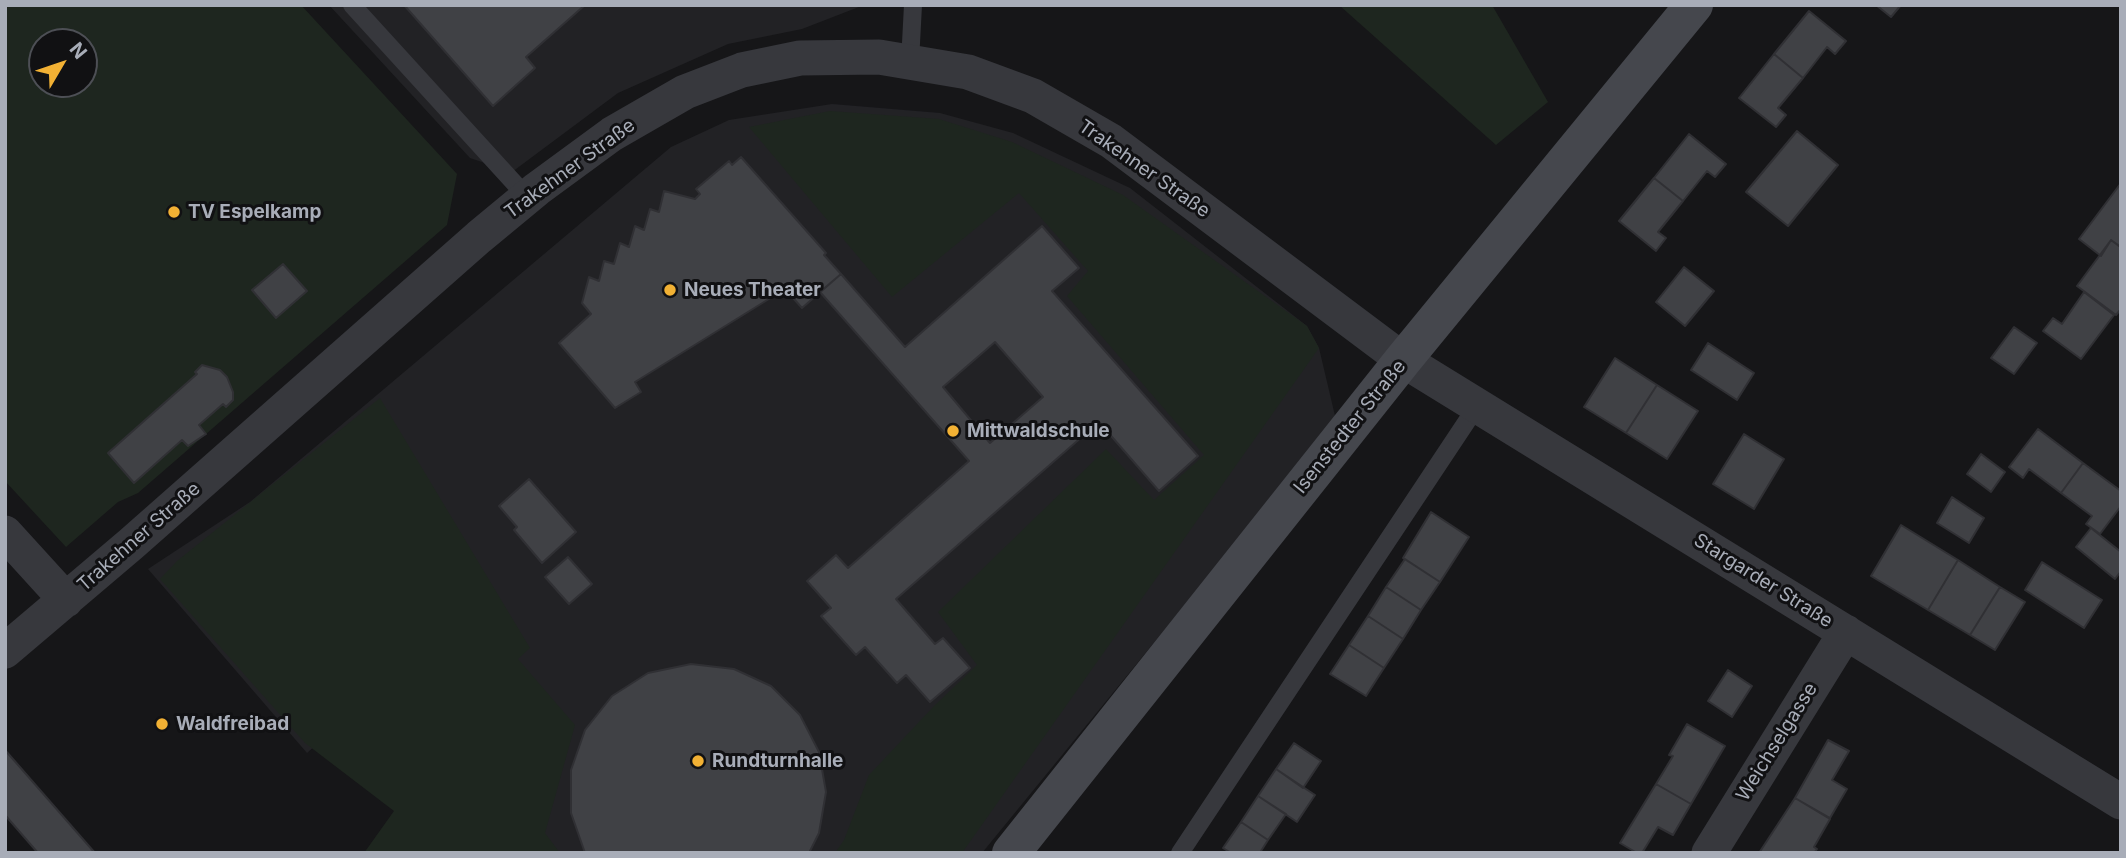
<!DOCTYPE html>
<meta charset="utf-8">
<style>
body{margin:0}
#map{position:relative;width:2126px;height:858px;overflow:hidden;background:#161618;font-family:Inter,sans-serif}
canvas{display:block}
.frame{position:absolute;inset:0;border:7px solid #a8adb8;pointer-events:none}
.north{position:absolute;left:28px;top:28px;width:70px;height:70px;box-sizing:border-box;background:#111113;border:2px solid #4d4f55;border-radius:50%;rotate:51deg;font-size:19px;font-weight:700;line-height:28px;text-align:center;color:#a8adb8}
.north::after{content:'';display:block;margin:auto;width:24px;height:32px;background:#f2b134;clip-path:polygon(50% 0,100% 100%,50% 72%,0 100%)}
</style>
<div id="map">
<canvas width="2126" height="858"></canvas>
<div class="frame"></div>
<div class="north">N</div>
</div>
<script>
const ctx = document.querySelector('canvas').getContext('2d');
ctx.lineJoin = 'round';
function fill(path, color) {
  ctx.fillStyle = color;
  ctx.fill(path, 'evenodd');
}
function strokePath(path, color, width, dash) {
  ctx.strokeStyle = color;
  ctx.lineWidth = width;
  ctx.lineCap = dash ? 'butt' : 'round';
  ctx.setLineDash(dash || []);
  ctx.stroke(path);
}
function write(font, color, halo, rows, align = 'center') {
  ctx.font = font + ' Inter,sans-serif';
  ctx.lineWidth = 6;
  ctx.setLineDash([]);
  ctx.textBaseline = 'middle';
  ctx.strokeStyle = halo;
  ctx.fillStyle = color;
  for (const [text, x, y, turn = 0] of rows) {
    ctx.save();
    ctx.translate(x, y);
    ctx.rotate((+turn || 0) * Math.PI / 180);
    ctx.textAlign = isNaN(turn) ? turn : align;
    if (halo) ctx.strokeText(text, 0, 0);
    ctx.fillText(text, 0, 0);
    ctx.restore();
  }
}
fill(new Path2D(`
 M329,5H864L802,29L728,44L618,93L512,172L470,158Z
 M832,104L940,113L1013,133L1130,188L1307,326L1319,348L1336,420L982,853H468L319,742L307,753L148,569L250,502L671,147L729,120Z`), '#222225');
fill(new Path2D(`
 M5,5H301L457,174L447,225L138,493L118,502L66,547L5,481ZM42,42H84V84H42Z
 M1339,5H1492L1548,102L1496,145Z
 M830,111L939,119L1012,142L1123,195L1307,326L1319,348L962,853H835L844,840L869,775L934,706L977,665L938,612L1106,449L1154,500L1204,455L1067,296L1088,271L1019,193L892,297L749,127Z
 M380,398L530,648L518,659L575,725L545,833L560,853H364L394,811L305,743L160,579L177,561Z`), '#1e261f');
const building = new Path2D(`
 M404,5H585L526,57L535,68L493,106Z
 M1876,5H1901L1891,17Z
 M1809,11L1846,41L1835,54L1827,47L1803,78L1774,54Z
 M1774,54L1803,78L1778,108L1786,115L1776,127L1739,98Z
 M1797,131L1838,165L1788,226L1746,192Z
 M1689,134L1726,164L1715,177L1707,171L1683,201L1654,178Z
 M741,157L826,253L824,255L841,274L802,308L785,289L635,382L641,392L615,408L559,343L591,314L582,303L589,277L599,281L604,261L614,264L620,243L629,247L635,226L644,230L650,209L659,212L664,191L695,199L700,194L696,189L729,161L732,165Z
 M1654,178L1683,201L1658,232L1666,238L1656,251L1619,221Z
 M2121,183V244L2119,246L2111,240L2101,256L2079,239Z
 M1042,226L1079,268L1052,291L1198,456L1159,491L1099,422L896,599L935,644L943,638L970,668L930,702L906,675L897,683L865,647L856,655L821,616L831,608L807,581L836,555L848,568L969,461L820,292L841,274L905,347ZM995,342L1043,397L990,443L943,387Z
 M2111,240L2121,247V309L2116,315L2077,286Z
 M283,264L307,291L276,318L252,290Z
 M1684,267L1714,291L1685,326L1656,302Z
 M2084,292L2114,315L2081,359L2043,331L2053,318L2062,324Z
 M2014,327L2037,343L2014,374L1991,358Z
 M1708,343L1754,373L1737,400L1691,370Z
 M1615,358L1657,385L1626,433L1584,407Z
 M202,365L220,370L227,377L233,392V400L226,407L223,404L199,425L206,434L188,446L182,440L134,483L108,453L197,374L195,372Z
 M1657,385L1698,411L1667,459L1626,433Z
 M2038,429L2083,463L2061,493L2029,469L2023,478L2009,467Z
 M1744,434L1784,459L1754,509L1713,484Z
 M1981,454L2005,472L1991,492L1967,474Z
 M2083,463L2121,491V506L2100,534L2086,524L2092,516L2061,493Z
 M529,479L576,532L542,563L514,530L517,527L499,506Z
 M1952,497L1984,518L1969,543L1937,523Z
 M1431,512L1469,537L1440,582L1403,558Z
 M1901,525L1958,560L1928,610L1871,576Z
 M2091,528L2121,552V571L2115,579L2076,547Z
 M568,557L592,584L569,604L545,577Z
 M1405,559L1440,582L1421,610L1386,587Z
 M1958,560L2000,587L1970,635L1928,610Z
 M2042,562L2102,600L2084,628L2025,590Z
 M1386,587L1421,610L1403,639L1368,616Z
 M2000,587L2025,602L1995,650L1970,635Z
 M1368,616L1403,639L1384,668L1349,645Z
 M1349,645L1384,668L1366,696L1330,674Z
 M691,664L734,669L771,686L800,715L819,752L826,792L819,833L809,853H585L571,813V770L585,730L612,696L648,673Z
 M1728,670L1752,686L1732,717L1708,701Z
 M1687,724L1725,746L1691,804L1656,784L1673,756L1669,755Z
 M1828,740L1849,751L1832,780L1847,789L1830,818L1795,798Z
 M1294,743L1321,761L1303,788L1276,769Z
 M5,750L95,853H38L5,815Z
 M1276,769L1315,795L1297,822L1258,796Z
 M1656,784L1691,804L1673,835L1658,827L1642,853H1637L1620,843Z
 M1258,796L1286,814L1268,840L1241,822Z
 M1795,798L1830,819L1814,847L1817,849L1814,853H1759Z
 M1241,822L1268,840L1261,851L1263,853H1231L1223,848Z`);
fill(building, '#404145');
strokePath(building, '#303034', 2);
strokePath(new Path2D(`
 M352,5L527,197
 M910,62L913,5
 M1180,853L1477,406`), '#37383d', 18);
strokePath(new Path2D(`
 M5,533L66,600
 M5,651L131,544L479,237L537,189L612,134L685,92L742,70L800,58L879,57L968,72L1033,96L1111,141L1403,360L2121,802
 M1709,853L1846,632`), '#37383d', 35);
strokePath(new Path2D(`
 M1011,853L1403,360L1694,5`), '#45474d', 38);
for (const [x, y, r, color] of [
 [174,212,7,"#f2b134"],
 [670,290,7,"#f2b134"],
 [953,431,7,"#f2b134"],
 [162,724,7,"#f2b134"],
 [698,761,7,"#f2b134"]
]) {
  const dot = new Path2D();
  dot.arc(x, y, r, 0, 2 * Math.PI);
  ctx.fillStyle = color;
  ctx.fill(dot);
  strokePath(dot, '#111113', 2.5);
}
write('19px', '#a8adb8', '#111113', [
 ["Trakehner Straße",570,169,-36],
 ["Trakehner Straße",1144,169,35],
 ["Isenstedter Straße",1350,427,-51],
 ["Trakehner Straße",139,537,-41],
 ["Stargarder Straße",1763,581,32],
 ["Weichselgasse",1777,742,-58]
]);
write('bold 19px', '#a8adb8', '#111113', [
 ["TV Espelkamp",188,212],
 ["Neues Theater",684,290],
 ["Mittwaldschule",967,431],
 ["Waldfreibad",176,724],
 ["Rundturnhalle",712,761]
], 'left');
</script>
